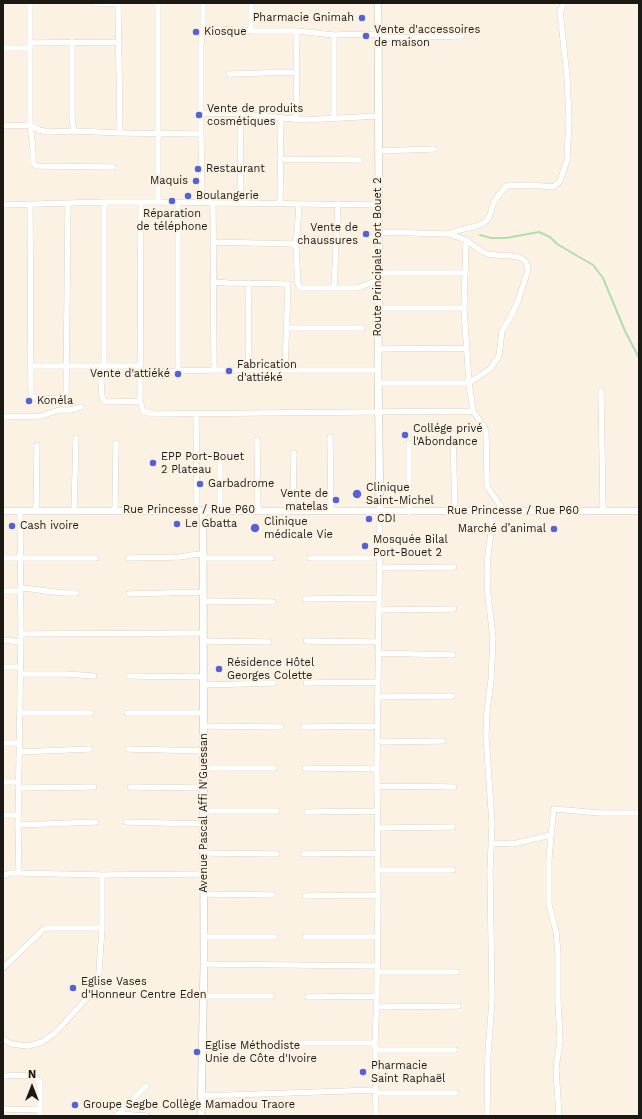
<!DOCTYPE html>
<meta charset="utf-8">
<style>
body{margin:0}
#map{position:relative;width:642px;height:1119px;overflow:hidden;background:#fbf2e3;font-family:"Work Sans",sans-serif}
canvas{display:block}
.frame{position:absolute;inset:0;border:4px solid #1c1914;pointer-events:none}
.north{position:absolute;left:12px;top:1067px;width:40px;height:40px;-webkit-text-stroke:3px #fbf2e3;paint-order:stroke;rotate:0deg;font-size:11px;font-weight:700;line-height:16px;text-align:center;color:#1c1914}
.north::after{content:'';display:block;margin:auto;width:14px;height:18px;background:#1c1914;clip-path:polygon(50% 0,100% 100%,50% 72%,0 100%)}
</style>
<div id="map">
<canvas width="642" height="1119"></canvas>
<div class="frame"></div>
<div class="north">N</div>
</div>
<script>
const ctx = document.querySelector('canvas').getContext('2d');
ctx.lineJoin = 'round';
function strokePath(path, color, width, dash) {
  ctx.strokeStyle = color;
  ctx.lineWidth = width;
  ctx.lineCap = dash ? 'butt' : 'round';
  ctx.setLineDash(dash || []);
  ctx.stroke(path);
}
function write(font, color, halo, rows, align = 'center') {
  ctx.font = font + ' "Work Sans",sans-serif';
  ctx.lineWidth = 4;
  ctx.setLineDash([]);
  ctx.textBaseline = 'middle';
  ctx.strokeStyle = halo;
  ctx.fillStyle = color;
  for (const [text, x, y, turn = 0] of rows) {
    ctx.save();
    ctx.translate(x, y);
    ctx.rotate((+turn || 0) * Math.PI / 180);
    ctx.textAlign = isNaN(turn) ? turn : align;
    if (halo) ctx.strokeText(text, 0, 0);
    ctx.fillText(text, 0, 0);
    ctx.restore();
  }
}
strokePath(new Path2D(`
 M480,235L491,238H506L539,232L550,237L557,244L593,265L603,278L625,331L639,358`), '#b0ddb3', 2);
const minor = new Path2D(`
 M30,3V125L33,149V163L36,166L113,167
 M95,3L118,4
 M118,3L120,133
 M158,3V202
 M251,3V31
 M203,28L251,31H297L334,35L378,34
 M334,35V118
 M378,38L462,36
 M72,42V119L74,131
 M30,43L119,42
 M3,48H30
 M229,74L296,72
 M201,113L240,114L304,120L378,116
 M240,114L241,203
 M296,118L297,31
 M3,126L30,125L39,130L48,132L74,131L120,133L201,134
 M378,151L434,149
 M280,159L360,160
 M141,202L140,401L143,411L153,414L473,411
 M202,202L201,134V46L203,28V3
 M178,203V371
 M213,203L214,370
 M30,204L31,396C36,400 60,399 66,396L68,204
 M280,204L281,117
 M3,205L104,202H158L379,205
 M379,232L449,234
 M213,242L293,244L296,247L298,284L300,288H358L378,280
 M294,245L297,235L299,204
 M378,273H465
 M213,282L227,283L288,284L285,370
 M334,288L338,204
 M379,308H464
 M287,328H362
 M378,349L466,348
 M30,366H139
 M100,366L102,397L104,401L109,402L140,401
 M104,367V202
 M248,370L249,283
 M139,372L214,370H378
 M378,383H469L490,369L499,356L502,331L510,318L518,301L528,270C529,251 500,257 488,254C479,251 473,245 466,240
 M601,391L603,511
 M196,414L197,510
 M3,417L41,416L59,410H70L81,407
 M453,434L455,512
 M330,437L331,511
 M257,440L258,510
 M115,510L116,443
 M220,510V453
 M293,510L294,453
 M36,511L37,445
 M74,511L76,438
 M504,511L488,488L487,484L486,433L485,428L473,411L469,383L464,308L466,240L449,234C460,228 475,229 485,222C492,217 491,208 494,202C497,196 502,191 506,186L530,185L553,187L560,181L567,160L569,119L567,77L560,11L564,3
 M409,512V443
 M3,558H96
 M128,558L180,557L191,555L203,554
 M203,558H272
 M310,558H379
 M379,568L454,567
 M20,588C39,589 57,594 76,593
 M3,591H20
 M129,594L203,592
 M305,599L379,598
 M203,601L273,602
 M379,610L454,609
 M21,634L203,633
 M3,640L20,642
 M203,641L269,642
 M306,641L378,642
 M378,653L453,655
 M3,667H20
 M20,674H66L94,676
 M129,676L204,677
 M306,683L378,682
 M204,685L274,683
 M378,697L452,696
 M19,713H91
 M127,713H204
 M204,726L281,727
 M303,727L377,726
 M377,742L443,741
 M3,743H19
 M128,749L204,751
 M19,752L90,749
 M204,768H274
 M305,768L377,769
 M3,782H18
 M377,786L454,787
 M130,787L203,788
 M18,788L94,787
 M203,811H277
 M307,812L377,811
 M3,815H18
 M126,822L203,824
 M18,825L96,822
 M377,828L453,827
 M491,843L513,844L551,835
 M204,853L277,854
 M303,854L377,853
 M377,870H453
 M19,873L18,825L21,634L20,511
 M3,876L10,873H19L102,875L203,874
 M204,894L273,895
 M305,896L378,895
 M204,937H275
 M305,937H377
 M204,964L377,966
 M3,968L45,928H102
 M377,972H457
 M203,996H272
 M308,997L377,996
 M377,1007L458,1006
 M3,1039L11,1044L28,1046L42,1042L55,1033L98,986L102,928V875
 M202,1043H375
 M375,1050H455
 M3,1076C14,1076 32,1073 40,1081V1116
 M376,1093H456
 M201,1096L376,1090
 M3,1109L40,1110
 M118,1114L146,1086
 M118,1114L147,1116
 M376,1116L375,1043L377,996L378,895L377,769L380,512
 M487,1116L488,1053L492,1001L490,870L492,824L486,736L487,710L491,680L493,638L488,596L487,572L488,554L491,532V511
 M559,1116L556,1069L560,1040L558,1001V954L556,931L549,905V859L551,835L554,809L600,813H639`);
const tertiary = new Path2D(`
 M378,3L379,232L378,370L380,512
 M3,511H639
 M201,1116L204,964L203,510`);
strokePath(minor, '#c8bfb0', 6);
strokePath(tertiary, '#c8bfb0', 8);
strokePath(minor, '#fff', 5.5);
strokePath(tertiary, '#fff', 7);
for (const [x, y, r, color] of [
 [362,18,4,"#5461d7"],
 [196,32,4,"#5461d7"],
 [366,36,4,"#5461d7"],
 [199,115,4,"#5461d7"],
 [198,169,4,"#5461d7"],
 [196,181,4,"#5461d7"],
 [188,196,4,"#5461d7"],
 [172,201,4,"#5461d7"],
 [366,234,4,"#5461d7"],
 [229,371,4,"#5461d7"],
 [178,374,4,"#5461d7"],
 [29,401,4,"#5461d7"],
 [405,435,4,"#5461d7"],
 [153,463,4,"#5461d7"],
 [200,484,4,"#5461d7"],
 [357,494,5,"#5461d7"],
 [336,500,4,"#5461d7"],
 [369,519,4,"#5461d7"],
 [177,524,4,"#5461d7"],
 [12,526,4,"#5461d7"],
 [255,528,5,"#5461d7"],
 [554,529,4,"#5461d7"],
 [365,546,4,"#5461d7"],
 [219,669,4,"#5461d7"],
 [73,988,4,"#5461d7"],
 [197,1052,4,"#5461d7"],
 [363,1072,4,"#5461d7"],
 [75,1105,4,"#5461d7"]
]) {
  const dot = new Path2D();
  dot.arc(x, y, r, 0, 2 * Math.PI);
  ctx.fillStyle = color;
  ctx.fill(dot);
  strokePath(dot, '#fbf2e3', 1.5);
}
write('11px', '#1c1914', '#fbf2e3', [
 ["Pharmacie Gnimah",354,18,"right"],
 ["Vente d'accessoires",374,30],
 ["de maison",374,43],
 ["Kiosque",204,32],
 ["Vente de produits",207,109],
 ["cosmétiques",207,122],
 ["Restaurant",206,169],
 ["Maquis",188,181,"right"],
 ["Boulangerie",196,196],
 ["Réparation",172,214,"center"],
 ["de téléphone",172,227,"center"],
 ["Vente de",358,228,"right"],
 ["chaussures",358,241,"right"],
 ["Fabrication",237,365],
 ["d'attiéké",237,378],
 ["Vente d'attiéké",170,374,"right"],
 ["Konéla",37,401],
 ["Collége privé",413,429],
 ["l'Abondance",413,442],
 ["EPP Port-Bouet",161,457],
 ["2 Plateau",161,470],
 ["Garbadrome",208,484],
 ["Clinique",366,488],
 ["Saint-Michel",366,501],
 ["Vente de",328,494,"right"],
 ["matelas",328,507,"right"],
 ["CDI",377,519],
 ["Clinique",264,522],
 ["médicale Vie",264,535],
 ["Le Gbatta",185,524],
 ["Cash ivoire",20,526],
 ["Marché d’animal",546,529,"right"],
 ["Mosquée Bilal",373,540],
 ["Port-Bouet 2",373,553],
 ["Résidence Hôtel",227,663],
 ["Georges Colette",227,676],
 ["Eglise Vases",81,982],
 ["d'Honneur Centre Eden",81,995],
 ["Eglise Méthodiste",205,1046],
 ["Unie de Côte d'Ivoire",205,1059],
 ["Pharmacie",371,1066],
 ["Saint Raphaël",371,1079],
 ["Groupe Segbe Collège Mamadou Traore",83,1105]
], 'left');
write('11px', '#1c1914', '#fbf2e3', [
 ["Route Principale Port Bouet 2",378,257,-90],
 ["Rue Princesse / Rue P60",189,510],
 ["Rue Princesse / Rue P60",513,511],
 ["Avenue Pascal Affi N'Guessan",204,813,-90]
]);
</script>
